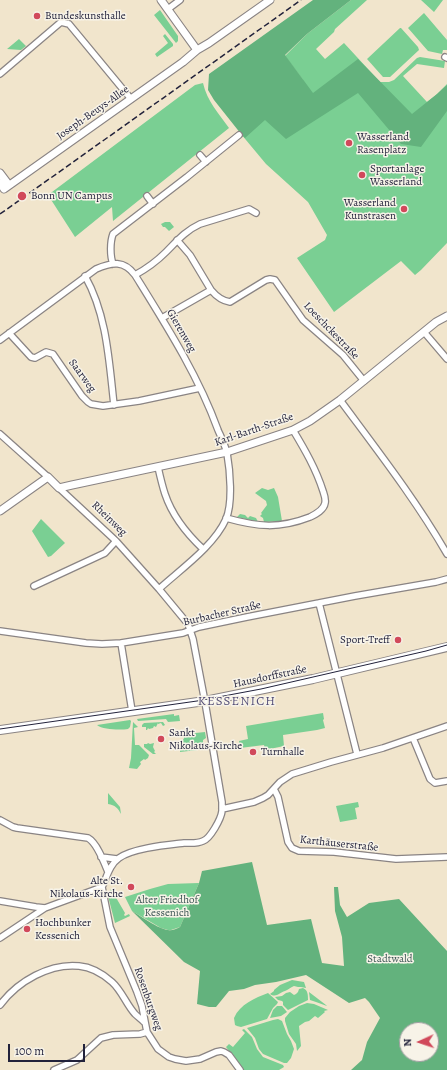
<!DOCTYPE html>
<meta charset="utf-8">
<style>
body{margin:0}
#map{position:relative;width:447px;height:1070px;overflow:hidden;background:#f1e5cc;font-family:Alegreya,serif}
canvas{display:block}
.north{position:absolute;left:399px;top:1022px;width:40px;height:40px;box-sizing:border-box;background:#f7f3e8;border:1px solid #a29fa3;border-radius:50%;rotate:267deg;font-size:11px;font-weight:700;line-height:16px;text-align:center;color:#22223b}
.north::after{content:'';display:block;margin:auto;width:14px;height:18px;background:#d1495b;clip-path:polygon(50% 0,100% 100%,50% 72%,0 100%)}
.scale{position:absolute;left:8px;top:1044px;width:77px;height:18px;box-sizing:border-box;border:2px solid #22223b;border-top:0;padding-left:5px;font-size:12px;line-height:14px;white-space:nowrap;color:#22223b;-webkit-text-stroke:3px #f7f3e8;paint-order:stroke}
</style>
<div id="map">
<canvas width="447" height="1070"></canvas>
<div class="north">N</div>
<div class="scale">100 m</div>
</div>
<script>
const ctx = document.querySelector('canvas').getContext('2d');
ctx.lineJoin = 'round';
function fill(path, color) {
  ctx.fillStyle = color;
  ctx.fill(path, 'evenodd');
}
function strokePath(path, color, width, dash) {
  ctx.strokeStyle = color;
  ctx.lineWidth = width;
  ctx.lineCap = dash ? 'butt' : 'round';
  ctx.setLineDash(dash || []);
  ctx.stroke(path);
}
function write(font, color, halo, rows, align = 'center') {
  ctx.font = font + ' Alegreya,serif';
  ctx.lineWidth = 3;
  ctx.setLineDash([]);
  ctx.textBaseline = 'middle';
  ctx.strokeStyle = halo;
  ctx.fillStyle = color;
  for (const [text, x, y, turn = 0] of rows) {
    ctx.save();
    ctx.translate(x, y);
    ctx.rotate((+turn || 0) * Math.PI / 180);
    ctx.textAlign = isNaN(turn) ? turn : align;
    if (halo) ctx.strokeText(text, 0, 0);
    ctx.fillText(text, 0, 0);
    ctx.restore();
  }
}
fill(new Path2D(`
 M351,0H367L335,29L334,32L316,49L325,59L344,43L380,82H389L394,80L417,58L420,57L445,61L444,68L417,64L403,76L427,102L436,95L447,84V243L421,270L415,275L401,261L334,312L297,258L325,240L327,235L308,202L266,164L241,134L303,80L285,56L307,34Z
 M421,0H443L434,12Z
 M160,10L178,36V41L176,43L154,15Z
 M424,13L447,40V50H443L442,54L428,51L408,28Z
 M400,28H401L418,47L419,50L390,77H383L367,59Z
 M165,34L173,44V46L157,57L155,54L168,43L163,36Z
 M19,39L26,46L21,50L7,49Z
 M203,83C207,101 219,114 229,128L113,221L112,207L75,237L48,195L195,85Z
 M165,222H170L174,227L169,231L165,227H163L161,224Z
 M262,488L268,490L274,488L278,497L282,521L264,522L263,518L260,516L262,514L261,513L267,505L266,501L255,493Z
 M240,514L245,515L248,518L250,516L256,518L258,522L237,517Z
 M41,519L65,543L51,556L48,557L32,531Z
 M323,713L324,719L323,720L325,728L317,730L283,735L284,746L265,750L264,745L240,748L239,741L248,739L246,726Z
 M174,714V716L179,715L180,721L168,722L166,719L138,721L137,719Z
 M130,720L131,721L130,727L128,729C121,730 103,730 97,725Z
 M133,722L138,727L134,728L135,745H139L149,755L148,758L145,760L144,759L140,762L141,764L137,769L129,768L131,758Z
 M163,722L165,725L163,726L161,723L158,724V723L156,727L154,726L153,728L149,729L148,728L147,730H146V727H142V725L144,723Z
 M205,732L206,738L203,740V743L208,745V746L206,747V749L180,752V746L186,734Z
 M148,743L150,744L154,743L153,747L155,751L154,752L156,754H153L144,747V744H147Z
 M108,793L120,807L121,814C118,808 115,805 108,804Z
 M358,802L359,807L355,808L357,819L340,822L336,806Z
 M199,883L180,927L171,930H168L161,928L132,911L125,897L150,889L168,884Z
 M111,889L125,913L124,915L125,916L129,914L130,916L115,923L108,896Z
 M292,980L304,982L306,988L301,987H298L294,986C290,988 289,989 285,991C279,993 276,998 270,994L274,991V990L280,985Z
 M303,988C308,990 308,995 308,1000L288,1010L283,1005V1002L282,1001L278,1000L275,997L282,996L286,993L290,992L294,995L296,994L298,992L299,989Z
 M309,992L326,1005L327,1006L316,1002L310,1000Z
 M268,993L278,1002L277,1004L273,1008L267,1019L241,1027L237,1026L235,1025L234,1018C240,1004 255,998 268,993Z
 M307,1003L314,1004L328,1010L324,1011L325,1012L318,1018L315,1016L309,1021L305,1022L299,1026L301,1046L297,1051L296,1044L289,1034L285,1021V1018L290,1012L299,1006Z
 M277,1006H282L287,1012L281,1016L270,1018L273,1010Z
 M278,1019L282,1021L287,1034L291,1041L294,1049L291,1058L287,1063H284L263,1054L259,1049L255,1038L247,1028L273,1020Z
 M244,1029L252,1037L257,1049L263,1057L283,1065L284,1067L279,1070H244L226,1047L229,1044L233,1047L245,1033L242,1030Z`), '#7acf93');
fill(new Path2D(`
 M313,0H351L307,34L285,55L313,93L358,59L412,114L437,94L447,85V111L421,147L401,144L358,93L286,139L265,120L245,138L241,134L214,100L208,90L209,74Z
 M252,862L267,925L311,919L322,963L344,966L342,937L335,911L334,887H338L340,905L347,917L369,903L399,899L447,951V1070H351L362,1060L367,1042L380,1018L369,1002L365,998L349,1003L306,975L276,982L255,985L244,989L229,991L216,1007H209L197,1004L200,971L184,962L132,911C141,916 158,929 168,930C172,931 176,929 180,927L199,883L202,871ZM407,1030H431V1054H407Z`), '#63b27d');
const minor = new Path2D(`
 M168,9L180,0
 M445,57L447,58
 M0,74L61,22L69,24L131,99
 M200,155L206,162
 M147,196L153,204
 M177,240L190,255L211,290
 M113,264C110,256 110,242 113,234L187,177L239,135
 M135,275C146,269 157,261 166,252C177,241 185,231 200,224L249,209L256,213
 M85,276C107,315 109,361 114,405
 M162,318L211,290C216,296 223,301 230,302L266,280L270,279L275,280L303,320L343,355L364,381
 M424,332L447,359
 M9,333L31,357L35,358L46,352L53,354L82,396L88,402L91,404L103,406L139,401L200,388
 M0,340L96,269C112,262 124,260 135,275C166,325 198,375 218,430C221,437 225,445 227,453C230,470 233,503 226,519C214,546 181,569 159,589
 M340,400C377,450 416,500 447,554
 M0,434L48,477
 M158,467C160,476 162,485 165,494C172,515 187,534 203,549
 M226,518C258,527 279,529 310,517C316,514 324,510 325,503C326,499 324,494 323,491C316,469 305,450 293,430
 M34,586L105,553L116,541
 M319,603L357,754
 M0,631L86,643L102,644L121,643L183,633L199,627L247,617L355,596L436,582L447,579
 M121,643L132,711
 M413,738L430,779L435,783L447,781
 M274,789L278,797L288,842L292,848L299,851L334,852L396,859L447,857
 M222,809L254,802L263,798L268,795L280,782L292,774L331,762L383,748L447,726
 M0,820L13,827L17,828L88,838C97,843 104,862 108,872
 M101,857L117,859
 M102,887L110,927L137,992L142,1006L147,1032L158,1049L169,1057L175,1059L186,1061L200,1059L216,1052L221,1051L224,1052L229,1055L240,1070
 M0,901L36,907L45,908L94,890L102,887C107,877 109,865 119,858C133,848 167,845 184,843C190,843 197,844 203,841C210,839 221,819 222,811C222,808 222,805 222,802L205,702L193,639L188,624L159,589L116,541L59,488
 M0,938L45,908
 M0,1005C18,981 50,963 79,966C91,967 103,974 112,982C122,991 126,1004 135,1014C138,1017 141,1019 144,1022
 M54,1070L77,1060L101,1038L113,1035L140,1034L147,1032`);
const tertiary = new Path2D(`
 M161,0L197,50
 M0,173L9,185
 M0,183L4,189L183,62L197,50L209,43L270,0
 M0,511L48,477L59,488L72,485L227,452L293,430L310,421L340,400L436,322L447,316`);
const secondary = new Path2D(`
 M0,730L205,701L313,679L447,647`);
strokePath(minor, '#8a8484', 8);
strokePath(tertiary, '#8a8484', 9);
strokePath(secondary, '#8a8484', 10);
strokePath(minor, '#fff', 5.5);
strokePath(tertiary, '#fff', 7);
strokePath(secondary, '#fff', 8);
strokePath(new Path2D(`
 M0,729L197,701L261,689L426,651L447,645`), '#22223b', 1);
strokePath(new Path2D(`
 M0,214L301,0`), '#22223b', 1.5, [6, 3]);
for (const [x, y, r, color] of [
 [37,16,4,"#d1495b"],
 [349,143,4,"#d1495b"],
 [362,175,4,"#d1495b"],
 [22,196,5,"#d1495b"],
 [404,209,4,"#d1495b"],
 [398,640,4,"#d1495b"],
 [161,739,4,"#d1495b"],
 [253,752,4,"#d1495b"],
 [131,887,4,"#d1495b"],
 [27,929,4,"#d1495b"]
]) {
  const dot = new Path2D();
  dot.arc(x, y, r, 0, 2 * Math.PI);
  ctx.fillStyle = color;
  ctx.fill(dot);
  strokePath(dot, '#f7f3e8', 1.5);
}
write('11px', '#22223b', '#f7f3e8', [
 ["Bundeskunsthalle",45,16],
 ["Wasserland",357,137],
 ["Rasenplatz",357,150],
 ["Sportanlage",370,169],
 ["Wasserland",370,182],
 ["Bonn UN Campus",31,196],
 ["Wasserland",396,203,"right"],
 ["Kunstrasen",396,216,"right"],
 ["Sport-Treff",390,640,"right"],
 ["Sankt",169,733],
 ["Nikolaus-Kirche",169,746],
 ["Turnhalle",261,752],
 ["Alte St.",123,881,"right"],
 ["Nikolaus-Kirche",123,894,"right"],
 ["Hochbunker",35,923],
 ["Kessenich",35,936]
], 'left');
write('11px', '#22223b', '#f7f3e8', [
 ["Joseph-Beuys-Allee",93,113,-35],
 ["Gierenweg",181,331,60],
 ["Loeschckestraße",331,331,46],
 ["Saarweg",82,376,54],
 ["Karl-Barth-Straße",254,430,-19],
 ["Rheinweg",109,519,44],
 ["Burbacher Straße",222,614,-13],
 ["Hausdorffstraße",270,677,-12],
 ["Karthäuserstraße",339,844,6],
 ["Rosenburgweg",148,999,71]
]);
write('11px', '#3c5655', '#f7f3e8', [
 ["Alter Friedhof",167,900],
 ["Kessenich",167,913],
 ["Stadtwald",390,959]
]);
ctx.letterSpacing = '1px';
write('13px', '#544e77', '#f7f3e8', [
 ["KESSENICH",237,702]
]);
ctx.letterSpacing = '0px';
</script>
